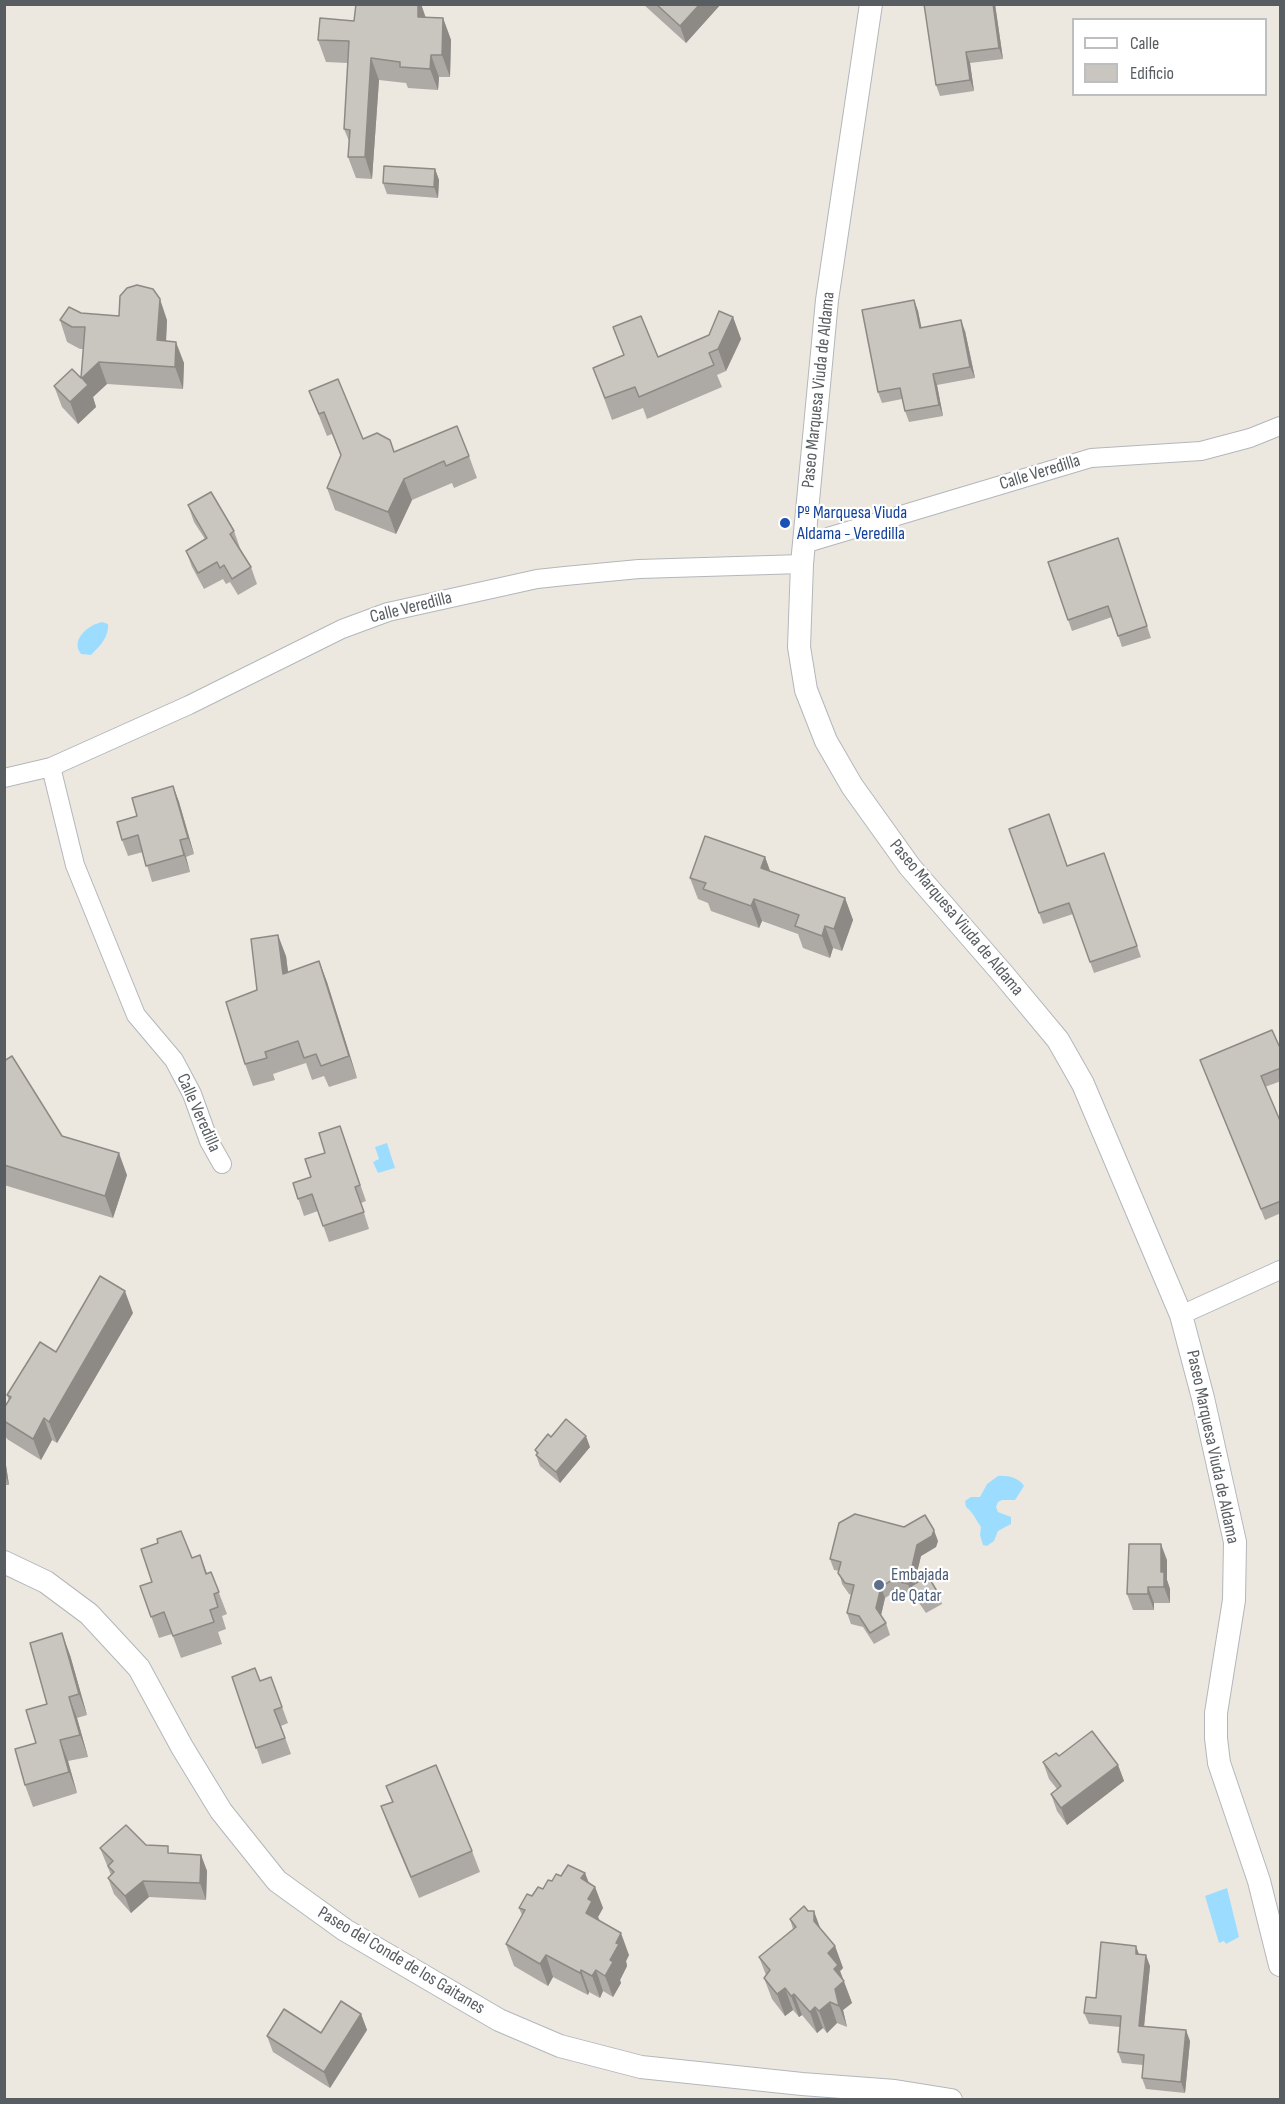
<!DOCTYPE html>
<meta charset="utf-8">
<style>
body{margin:0}
#map{position:relative;width:1285px;height:2104px;overflow:hidden;background:#ece8df;font-family:"Sofia Sans Condensed",sans-serif}
canvas{display:block}
.frame{position:absolute;inset:0;border:6px solid #585d61;pointer-events:none}
.legend{position:absolute;left:1072px;top:18px;width:195px;height:78px;box-sizing:border-box;background:#fff;border:2px solid #bcbec0;margin:0;padding:8px 10px;list-style:none;font-size:18px;color:#585d61}
.legend li{display:flex;align-items:center;gap:12px;height:30px}
.legend b{width:30px;border:2px solid #bcbec0}
</style>
<div id="map">
<canvas width="1285" height="2104"></canvas>
<div class="frame"></div>
<ul class="legend">
<li><b style="height:8px;background:#fff"></b>Calle</li>
<li><b style="height:16px;background:#c9c5bf"></b>Edificio</li>
</ul>
</div>
<script>
const ctx = document.querySelector('canvas').getContext('2d');
ctx.lineJoin = 'round';
function fill(path, color) {
  ctx.fillStyle = color;
  ctx.fill(path, 'evenodd');
}
function strokePath(path, color, width, dash) {
  ctx.strokeStyle = color;
  ctx.lineWidth = width;
  ctx.lineCap = dash ? 'butt' : 'round';
  ctx.setLineDash(dash || []);
  ctx.stroke(path);
}
function write(font, color, halo, rows, align = 'center') {
  ctx.font = font + ' "Sofia Sans Condensed",sans-serif';
  ctx.lineWidth = 4.5;
  ctx.setLineDash([]);
  ctx.textBaseline = 'middle';
  ctx.strokeStyle = halo;
  ctx.fillStyle = color;
  for (const [text, x, y, turn = 0] of rows) {
    ctx.save();
    ctx.translate(x, y);
    ctx.rotate((+turn || 0) * Math.PI / 180);
    ctx.textAlign = isNaN(turn) ? turn : align;
    if (halo) ctx.strokeText(text, 0, 0);
    ctx.fillText(text, 0, 0);
    ctx.restore();
  }
}
fill(new Path2D(`
 M102,622L108,624C109,637 100,646 91,655L81,654C70,640 88,625 102,622Z
 M387,1143L395,1168L378,1173L373,1162L379,1159L375,1147Z
 M998,1476C1007,1475 1020,1478 1024,1486L1015,1500H1002L998,1502L996,1507L998,1512L1011,1517V1524L998,1531L994,1541L987,1546L983,1545L980,1535L981,1527C976,1520 973,1512 966,1507L965,1501L971,1497H980L987,1484Z
 M1227,1888L1239,1937L1226,1944L1224,1941L1219,1943L1205,1896Z`), '#9cddff');
const minor = new Path2D(`
 M804,544L1091,458L1201,451L1250,438L1280,426
 M51,767L75,865L136,1015L174,1060L192,1094L209,1141L222,1164
 M4,778L51,767L189,705L342,629L388,612L537,579L565,576L639,569L802,564
 M1181,1315L1280,1270`);
const tertiary = new Path2D(`
 M871,4L827,300L802,564L799,647L806,690L826,741L852,786L910,867L1003,974L1058,1040L1083,1084L1181,1315L1203,1398L1235,1542L1234,1600L1216,1713V1738L1219,1763L1259,1881L1280,1965
 M4,1562L46,1582L89,1614L139,1668L182,1747L221,1811L277,1881L345,1930L499,2020L560,2046L641,2067L802,2084L895,2091L951,2100`);
strokePath(minor, '#b3b7bb', 20);
strokePath(tertiary, '#b3b7bb', 24);
strokePath(minor, '#fff', 18);
strokePath(tertiary, '#fff', 22);
fill(new Path2D(`
 M356,4H421L426,18H443L451,40L450,77H439L438,90L408,88L406,83L379,80L372,179L356,178L348,157L349,141L344,129L348,63L326,62L318,40L354,21Z
 M643,4H721L686,43Z
 M924,4H995L1003,59L970,63L974,91L940,96L936,85Z
 M435,169L439,180L438,198L387,194L383,183Z
 M914,300L918,311L921,328L965,331L975,378L937,385L943,416L909,422L905,411L902,399L882,403L878,392Z
 M81,313L167,320L166,341L184,363L183,389L107,384L93,397L96,407L78,424L62,407L54,386L81,378L83,349H80L67,342L60,320Z
 M733,317L741,339L726,371L717,375L722,387L647,419L643,408L612,420L593,368L658,357L709,335Z
 M309,391L363,439L394,452L469,456L477,478L454,488L452,483L412,500L396,534L335,510L327,488L341,456L332,434L327,436Z
 M188,505L234,531L240,548L251,567L257,584L238,595L230,582L226,584L223,579L204,589L192,567L186,551L205,539L194,522Z
 M1118,538L1151,638L1122,647L1112,617L1072,631L1048,562Z
 M173,786L179,802L194,854L186,857L190,872L152,882L143,852L128,856L122,840L137,816Z
 M1009,829L1067,866L1104,853L1141,957L1094,973L1073,914L1043,924Z
 M765,857L770,871L845,898L853,920L842,951L833,948L830,958L803,948L798,934L762,921L759,928L711,911L708,903L698,899L690,878Z
 M286,956L288,972L319,961L327,982L357,1078L329,1087L324,1076L312,1080L306,1063L273,1074L275,1080L253,1086L245,1064L257,990Z
 M1281,1050V1081L1265,1087L1281,1123V1213L1265,1220L1200,1060Z
 M4,1061L62,1136L127,1175L113,1218L4,1185Z
 M340,1126L366,1201L361,1203L369,1229L329,1242L318,1211L304,1216L293,1183L311,1177Z
 M133,1313L57,1443L52,1440L41,1460L7,1439L4,1433V1408L9,1401L7,1395L56,1352Z
 M551,1437L590,1447L560,1483L540,1466L536,1455L537,1454L535,1450Z
 M4,1452L9,1485H4Z
 M938,1541L936,1547L921,1556L914,1584L938,1593L942,1604L926,1613L915,1597L913,1591L912,1595L896,1591L885,1598L881,1616L886,1623L890,1635L874,1644L863,1627L851,1624L847,1613L851,1595L849,1594L842,1584L839,1571L834,1570L830,1559Z
 M200,1555L207,1573L211,1572L227,1614L222,1616L226,1629L218,1632L222,1644L181,1658L172,1634L159,1638L140,1586L152,1582L192,1558Z
 M1167,1560V1580L1170,1589V1603H1154V1610H1133L1127,1594Z
 M70,1655L87,1715L77,1718L88,1757L68,1761L77,1793L33,1807L25,1785L36,1743L47,1704Z
 M232,1677L260,1681L271,1677L288,1723L281,1726L291,1754L262,1764Z
 M1059,1756L1118,1765L1124,1781L1067,1825L1057,1811L1051,1794L1057,1789L1049,1779L1043,1762Z
 M386,1786L472,1851L480,1872L419,1898L389,1828L381,1806L392,1802Z
 M146,1845L170,1854L201,1855L207,1871L206,1900L149,1897L131,1913L114,1894L108,1878L111,1875L100,1848Z
 M585,1873L589,1883L595,1887L603,1908L598,1917L600,1921L629,1955L626,1961L627,1966L620,1980L621,1983L613,1997L603,1991L600,1998L589,1992L588,1995L553,1977L548,1986L514,1966L506,1944L522,1915L519,1908L532,1896L543,1889L552,1881L561,1876Z
 M790,1919L820,1929L835,1946L843,1968L840,1971L852,2003L843,2010L847,2027L837,2023L827,2033L823,2028L817,2033L802,2015L799,2017L793,2010L785,2016L772,1999L764,1978L766,1975L759,1957L793,1929Z
 M1140,1954L1150,1966L1144,2026L1190,2041L1185,2093L1146,2089L1142,2078L1143,2065L1122,2063L1118,2052L1120,2027L1089,2024L1084,2013L1096,1998Z
 M361,2014L367,2030L330,2088L273,2052L267,2036L321,2033Z`), '#ada9a4');
fill(new Path2D(`
 M418,4H421L426,19L418,17Z
 M700,4H721L686,43L680,26Z
 M993,4H995L1003,59L999,48Z
 M443,18L451,40L450,77L442,55Z
 M966,52L970,63L974,91L970,80Z
 M431,55L439,77L438,90L430,69Z
 M371,58L379,80L372,179L365,157Z
 M435,169L439,180L438,198L434,187Z
 M160,299L167,320L165,362L157,340Z
 M914,300L918,311L924,339L920,328Z
 M733,317L741,339L726,371L718,349Z
 M961,320L965,331L975,378L970,367Z
 M176,342L184,363L183,389L175,367Z
 M99,362L107,384L93,397L96,407L78,424L70,402L82,378Z
 M933,374L937,385L943,416L939,405Z
 M404,479L412,500L396,534L388,512Z
 M173,786L179,802L194,854L188,838Z
 M180,840L186,857L190,872L184,855Z
 M765,857L773,879L761,868Z
 M845,898L853,920L842,951L834,929Z
 M754,899L762,921L759,928L751,906Z
 M825,926L833,948L830,958L822,936Z
 M278,935L286,956L291,996L283,974Z
 M319,961L327,982L357,1078L349,1056Z
 M119,1153L127,1175L113,1218L105,1196Z
 M125,1291L133,1313L57,1443L49,1422Z
 M44,1418L52,1440L41,1460L33,1439Z
 M586,1436L590,1447L560,1483L556,1472Z
 M4,1452L9,1485L4,1472Z
 M934,1530L938,1541L936,1547L921,1556L913,1589L911,1586L913,1591L912,1595L908,1584L917,1545Z
 M1161,1544L1167,1560V1580L1170,1589V1603L1164,1587L1161,1572Z
 M881,1587L885,1598L880,1619L876,1608Z
 M1148,1587L1154,1603V1610L1148,1594Z
 M62,1633L70,1655L87,1715L79,1694Z
 M69,1697L77,1718L88,1757L80,1735Z
 M60,1740L68,1761L77,1793L69,1772Z
 M1118,1765L1124,1781L1067,1825L1061,1808Z
 M201,1855L207,1871L206,1900L200,1883Z
 M585,1873L592,1892L595,1887L603,1908L598,1917L600,1923L586,1913L581,1878Z
 M143,1881L149,1897L131,1913L125,1896Z
 M814,1911L822,1933L814,1921Z
 M621,1933L629,1955L626,1961L627,1966L620,1980L621,1983L613,1997L605,1976L616,1943Z
 M835,1946L843,1968L840,1971L852,2003L843,2010L847,2027L839,2006L828,1953Z
 M1136,1946L1140,1957L1136,1954Z
 M546,1955L553,1977L548,1986L540,1964Z
 M1146,1955L1150,1966L1143,2037L1139,2026Z
 M581,1970L589,1992L588,1995L580,1973Z
 M596,1970L603,1991L600,1998L592,1976Z
 M785,1988L793,2010L785,2016L777,1994Z
 M794,1994L802,2015L799,2017L791,1996Z
 M830,2002L837,2023L827,2033L819,2011Z
 M815,2007L823,2028L817,2033L810,2012Z
 M361,2014L367,2030L330,2088L324,2072Z
 M1186,2030L1190,2041L1185,2093L1181,2082Z`), '#8d8a86');
const building = new Path2D(`
 M356,4H418V17L443,18L442,55H431L430,69L400,67V62L371,58L365,157H348L350,130L344,129L349,41L318,40L320,18L354,21Z
 M656,4H700L680,26Z
 M924,4H993L999,48L966,52L970,80L936,85Z
 M384,166L435,169L434,187L383,183Z
 M137,285L153,289L160,299L157,340L176,342L175,367L99,362L82,378L88,385L70,402L54,386L72,369L81,378L85,327H72L60,320L69,307L81,313L119,316L120,296L127,288Z
 M914,300L920,328L961,320L970,367L933,374L939,405L905,411L900,388L878,392L862,310Z
 M719,311L733,317L718,349L709,353L714,365L639,397L635,387L605,398L593,368L624,355L613,327L641,316L658,357L709,335Z
 M338,379L363,439L377,433L390,440L394,452L457,426L469,456L446,466L444,461L404,479L388,512L327,488L341,455L324,412L319,414L309,391Z
 M211,492L234,531L230,534L251,567L232,579L224,565L220,568L217,562L198,573L186,551L207,538L188,505Z
 M1118,538L1147,626L1118,636L1108,606L1068,620L1048,562Z
 M173,786L188,838L180,840L184,855L146,866L138,835L122,840L117,822L137,816L132,798Z
 M1049,814L1067,866L1104,853L1137,946L1090,962L1069,903L1039,913L1009,829Z
 M705,836L765,857L761,868L845,898L834,929L825,926L822,936L795,926L799,915L754,899L751,906L703,889L706,883L690,878Z
 M278,935L283,974L319,961L349,1056L321,1066L316,1054L304,1058L298,1041L265,1052L267,1058L245,1064L226,1002L257,990L251,939Z
 M1272,1030L1281,1050V1068L1261,1076L1281,1123V1201L1261,1209L1200,1060Z
 M12,1056L62,1136L119,1153L105,1196L4,1165V1061Z
 M340,1126L360,1185L355,1187L364,1212L323,1226L312,1194L298,1199L293,1183L311,1177L305,1159L325,1153L319,1133Z
 M100,1276L125,1291L49,1422L44,1418L33,1439L4,1421V1408L11,1397L7,1395L40,1342L56,1352Z
 M566,1419L586,1436L556,1472L536,1455L538,1453L535,1450L548,1434L551,1437Z
 M855,1514L904,1527L925,1515L934,1530L932,1536L917,1545L908,1584L892,1580L881,1587L876,1608L886,1623L870,1633L859,1616L847,1613L854,1585L845,1583L838,1573L841,1562L830,1559L839,1523Z
 M181,1531L192,1558L200,1555L206,1574L211,1572L219,1592L214,1594L218,1607L210,1610L214,1622L173,1636L164,1612L151,1617L140,1586L152,1582L141,1549L158,1543L157,1539Z
 M1129,1544H1161V1572H1164V1587H1148V1594H1127Z
 M928,1576L938,1593L922,1602L911,1586Z
 M62,1633L79,1694L69,1697L80,1735L60,1740L69,1772L25,1785L15,1749L36,1743L26,1710L47,1704L30,1643Z
 M255,1668L260,1681L271,1677L282,1707L274,1710L285,1738L256,1748L232,1677Z
 M1092,1731L1118,1765L1061,1808L1051,1794L1061,1786L1043,1762L1056,1753L1059,1756Z
 M436,1765L472,1851L411,1877L381,1806L393,1802L386,1786Z
 M126,1825L146,1845L168,1846V1853L201,1855L200,1883L143,1881L125,1896L108,1878L114,1872L108,1866L113,1861L100,1848Z
 M568,1865L585,1873L581,1878L595,1887L588,1899L592,1901L586,1913L621,1933L616,1943L619,1944L610,1960L613,1962L605,1976L596,1970L592,1976L581,1970L580,1973L546,1955L540,1964L506,1944L525,1910L519,1908L527,1894L532,1896L538,1887L543,1889L548,1880L552,1881L556,1874L561,1876Z
 M804,1906L808,1911H814V1921L835,1946L828,1953L838,1965L834,1969L844,1981L835,1989L839,2006L830,2002L819,2011L815,2007L810,2012L794,1994L791,1996L785,1988L777,1994L764,1978L770,1970L759,1957L796,1927L790,1919Z
 M1101,1942L1136,1946V1954L1146,1955L1139,2026L1186,2030L1181,2082L1142,2078L1144,2055L1118,2052L1121,2016L1084,2013L1086,1997L1096,1998Z
 M341,2001L361,2014L324,2072L267,2036L284,2009L321,2033Z`);
fill(building, '#c9c5bf');
strokePath(building, '#8d8a86', 1.5);
for (const [x, y, r, color] of [
 [785,523,6,"#1a4fb4"],
 [879,1585,6,"#5c6f8a"]
]) {
  const dot = new Path2D();
  dot.arc(x, y, r, 0, 2 * Math.PI);
  ctx.fillStyle = color;
  ctx.fill(dot);
  strokePath(dot, '#fff', 2);
}
write('18px', '#585d61', '#fff', [
 ["Paseo Marquesa Viuda de Aldama",819,390,-84],
 ["Calle Veredilla",1040,473,-17],
 ["Calle Veredilla",411,608,-14],
 ["Paseo Marquesa Viuda de Aldama",956,918,50],
 ["Calle Veredilla",198,1113,66],
 ["Paseo Marquesa Viuda de Aldama",1212,1447,78],
 ["Paseo del Conde de los Gaitanes",401,1961,31]
]);
write('18px', '#164399', '#fff', [
 ["Pº Marquesa Viuda",797,513],
 ["Aldama - Veredilla",797,534]
], 'left');
write('18px', '#4e5e75', '#fff', [
 ["Embajada",891,1575],
 ["de Qatar",891,1596]
], 'left');
</script>
